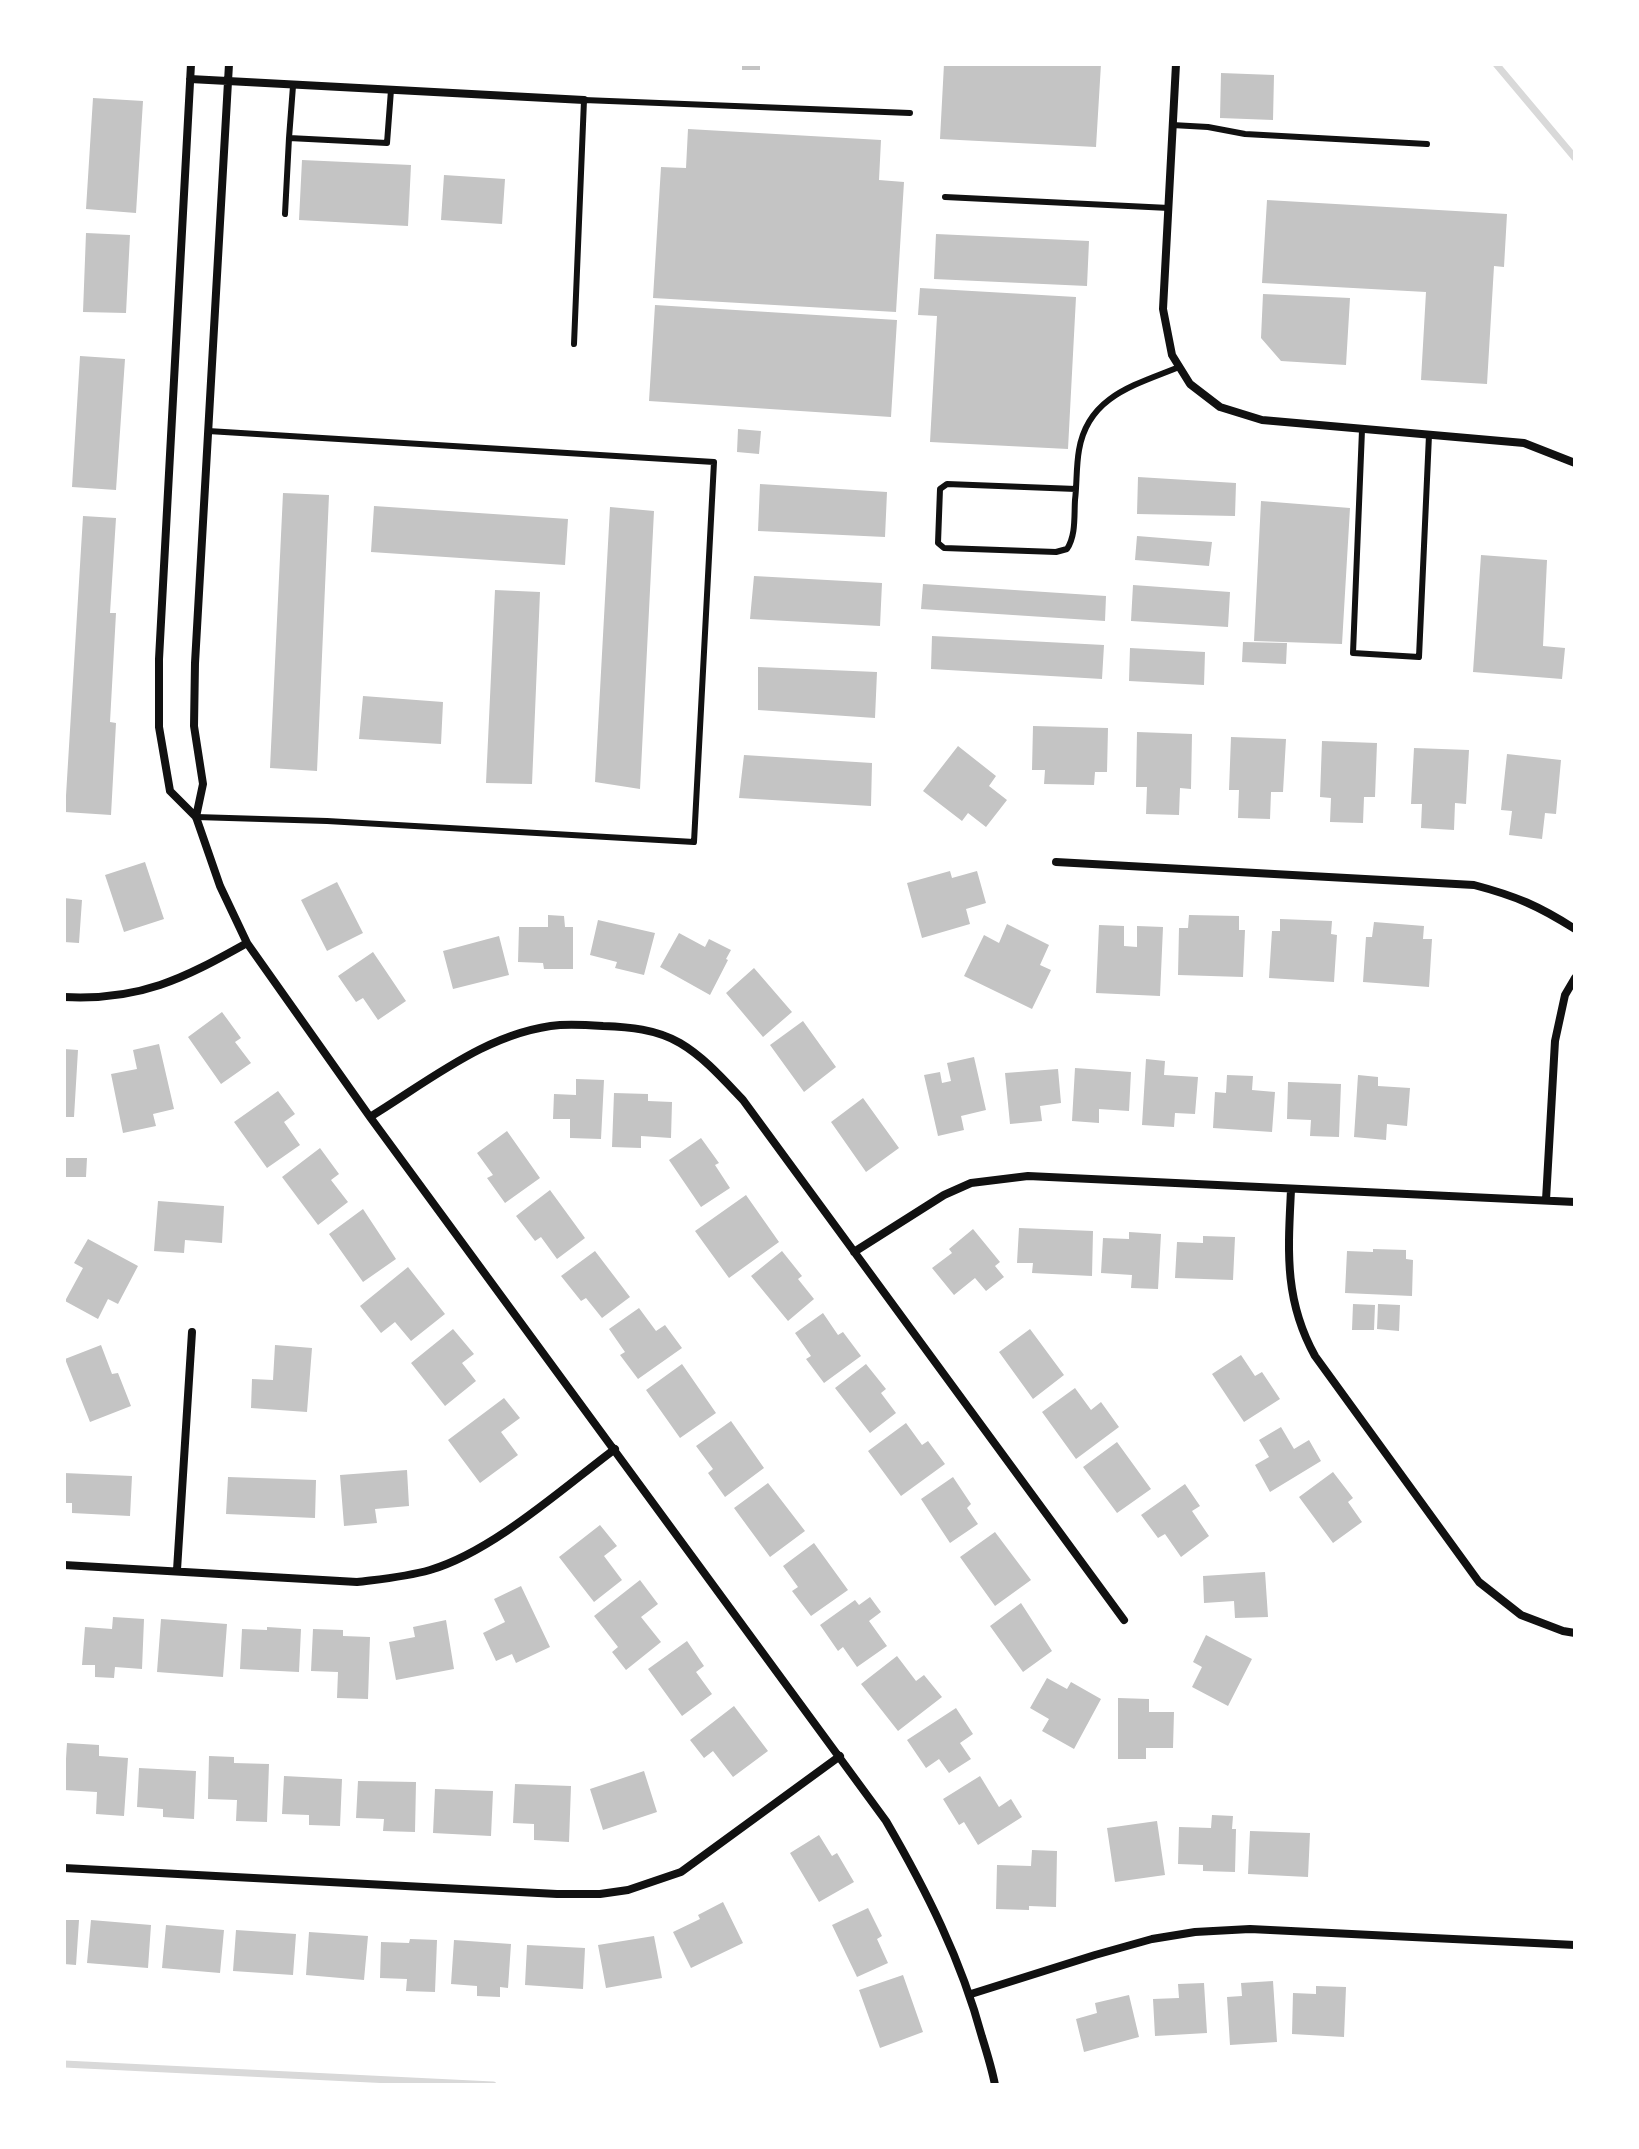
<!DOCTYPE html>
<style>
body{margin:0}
#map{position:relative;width:1639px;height:2149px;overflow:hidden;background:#fff;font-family:"Varela Round",sans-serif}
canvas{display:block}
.frame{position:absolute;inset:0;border:66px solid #fff;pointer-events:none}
</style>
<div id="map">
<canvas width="1639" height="2149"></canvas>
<div class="frame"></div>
</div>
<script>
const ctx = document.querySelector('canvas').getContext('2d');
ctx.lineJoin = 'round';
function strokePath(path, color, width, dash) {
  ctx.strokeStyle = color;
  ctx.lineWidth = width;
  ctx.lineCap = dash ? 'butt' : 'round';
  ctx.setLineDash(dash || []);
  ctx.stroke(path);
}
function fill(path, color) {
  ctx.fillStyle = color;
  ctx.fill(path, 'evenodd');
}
strokePath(new Path2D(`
 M1496,64L1575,158
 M64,2064L493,2085`), '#d9d9d9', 7);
fill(new Path2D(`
 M742,64H760V70H742Z
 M944,64H1101L1096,147L940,139Z
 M1221,73L1274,75L1273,120L1220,118Z
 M93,98L143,101L136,213L86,209Z
 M688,129L881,140L879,180L904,182L896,312L653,298L661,167L686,168Z
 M302,160L411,165L408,226L299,220Z
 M444,175L505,179L502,224L441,220Z
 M1267,200L1507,214L1504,267L1494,266L1487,384L1421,380L1426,292L1262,283Z
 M86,233L130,235L126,313L83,312Z
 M936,234L1089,241L1087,286L934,279Z
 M920,288L1076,297L1068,449L930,442L937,316L918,315Z
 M1263,294L1350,298L1346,365L1281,361L1261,338Z
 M655,305L897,320L891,417L649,401Z
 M80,356L125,359L116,490L72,487Z
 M738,429L761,431L759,454L737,452Z
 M1138,477L1236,483L1235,516L1137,514Z
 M760,484L887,492L885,537L758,531Z
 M283,493L329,495L317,771L270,768Z
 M1261,501L1350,508L1342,644L1254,641Z
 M374,506L568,519L565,565L371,552Z
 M610,507L654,511L640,789L595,782Z
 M83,516L116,518L110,613H116L110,722L116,723L111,815L65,812Z
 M1137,536L1212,542L1209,566L1135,560Z
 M1481,555L1547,560L1543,646L1565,648L1562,679L1473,672Z
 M754,576L882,583L880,626L750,619Z
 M923,584L1106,596L1105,621L921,609Z
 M1133,585L1230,592L1228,627L1131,621Z
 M495,590L540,592L532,784L486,783Z
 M932,636L1104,645L1102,679L931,669Z
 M1243,642L1287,643L1286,664L1242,662Z
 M1130,648L1205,652L1204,685L1129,681Z
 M758,667L877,672L875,718L758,710Z
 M363,696L443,702L441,744L359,739Z
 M1033,726L1108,728L1107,772H1095L1094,785L1044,784L1045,770H1032Z
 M1137,732L1192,734L1191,789L1180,788L1179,815L1146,814L1147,787H1136Z
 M1231,737L1286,739L1283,792H1271L1270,819L1238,818L1239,790H1229Z
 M1322,741L1377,743L1375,797H1364L1363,823L1330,822L1331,798L1320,797Z
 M958,746L996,776L989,786L1007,800L986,827L968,813L962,821L923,791Z
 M1414,748L1469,750L1466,804L1455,803L1454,830L1421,828L1422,804H1411Z
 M1507,754L1561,760L1556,814L1545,813L1542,839L1509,835L1512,811L1501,810Z
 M744,755L872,763L871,806L739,798Z
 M145,862L164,919L124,932L105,875Z
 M950,871L952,878L977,871L986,903L966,909L970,924L922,938L907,883Z
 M337,882L363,933L327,951L301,900Z
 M64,898L82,900L79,943L64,942Z
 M548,915L564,916L565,927H573V969H544L543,963L518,962L519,927H548Z
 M1189,915L1239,916V930H1245L1243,977L1178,975L1179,928H1188Z
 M1280,919L1332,921L1331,934L1337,935L1334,982L1269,978L1272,931H1280Z
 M598,920L655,933L644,975L615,968L617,962L590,955Z
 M1374,922L1424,926L1423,939H1432L1429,987L1363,982L1366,937H1372Z
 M1007,924L1049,945L1040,965L1051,970L1032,1009L964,976L984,935L999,943Z
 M1099,925L1124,926V946L1137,947V926L1163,927L1160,996L1096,993Z
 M679,933L705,947L709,939L731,950L726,959L728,960L710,995L660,967Z
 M499,936L509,975L453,989L443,951Z
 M373,952L406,1001L378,1020L363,998L356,1002L338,976Z
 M754,968L792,1012L763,1037L726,993Z
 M222,1012L241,1038L235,1042L251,1063L221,1084L188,1037Z
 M803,1021L836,1067L804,1092L770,1045Z
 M159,1044L174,1109L153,1114L156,1126L123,1133L111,1074L137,1069L133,1050Z
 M64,1049L78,1050L74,1117H64Z
 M974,1057L986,1110L961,1116L964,1130L938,1136L924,1075L940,1072L942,1083L951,1081L947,1063Z
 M1146,1059L1165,1061L1164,1075L1198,1077L1195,1114L1175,1113L1174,1127L1142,1125Z
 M1075,1068L1131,1072L1129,1111L1099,1109V1123L1072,1121Z
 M1058,1069L1061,1103L1040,1106L1042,1121L1010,1124L1005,1073Z
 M1227,1075L1253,1076L1252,1090L1275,1092L1272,1132L1213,1128L1215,1092L1226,1093Z
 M1358,1075L1378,1077V1086L1410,1088L1407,1126L1387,1124L1386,1140L1354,1137Z
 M576,1079L604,1080L601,1139L570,1138V1119H553L554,1094L576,1095Z
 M1288,1082L1341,1084L1339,1137L1310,1136L1311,1120L1287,1119Z
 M278,1091L295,1114L284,1122L300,1145L267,1168L234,1122Z
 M614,1093L648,1094V1101L672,1102L671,1138L641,1136V1148L612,1147Z
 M863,1098L899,1148L866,1172L831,1122Z
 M507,1131L540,1178L505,1203L487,1178L493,1175L477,1153Z
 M701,1138L719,1163L715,1165L730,1188L701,1207L669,1160Z
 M320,1148L339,1174L331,1180L348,1202L318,1225L282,1177Z
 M64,1158H87L86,1177H64Z
 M550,1190L585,1238L557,1259L541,1237L535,1241L516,1216Z
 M746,1195L779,1242L729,1278L695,1231Z
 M158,1201L224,1206L222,1243L185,1240L184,1253L154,1251Z
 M363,1209L396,1259L363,1282L329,1234Z
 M1019,1228L1093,1231L1092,1276L1032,1273L1033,1263H1017Z
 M973,1229L1000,1262L995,1266L1004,1277L986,1291L975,1278L954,1295L932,1268L952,1253L949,1249Z
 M1129,1232L1161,1234L1158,1289L1131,1288L1132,1275L1101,1273L1103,1238L1129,1239Z
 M1203,1236L1235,1237L1233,1280L1175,1278L1177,1242L1203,1243Z
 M88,1239L138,1266L118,1304L108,1299L98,1319L65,1301L83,1268L74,1263Z
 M1373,1249L1406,1250V1259L1413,1260L1412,1296L1345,1293L1347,1251L1373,1252Z
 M595,1251L630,1297L602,1318L586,1298L581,1301L561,1276Z
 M782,1251L802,1276L798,1279L814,1299L788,1321L751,1276Z
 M408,1267L445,1314L411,1341L395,1322L381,1333L360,1306Z
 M1353,1304L1375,1305L1374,1330H1352Z
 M1378,1304L1400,1305L1399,1331L1377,1329Z
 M639,1308L656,1331L665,1325L682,1348L638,1379L620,1355L625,1352L609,1329Z
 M823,1313L838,1335L843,1332L861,1356L824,1383L806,1359L811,1356L795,1333Z
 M453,1329L474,1354L462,1363L476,1381L445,1406L411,1363Z
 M1030,1329L1064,1375L1033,1399L999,1352Z
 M101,1345L112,1374L118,1373L131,1406L90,1422L65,1359Z
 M275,1345L312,1348L307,1412L251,1408L252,1379L273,1380Z
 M1241,1355L1255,1376L1262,1372L1280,1399L1244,1422L1212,1374Z
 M682,1364L716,1413L680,1438L646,1390Z
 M866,1364L886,1389L881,1393L896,1413L870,1433L835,1388Z
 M1075,1388L1091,1410L1101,1402L1119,1427L1076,1459L1042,1412Z
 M504,1398L520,1418L501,1432L518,1455L480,1483L448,1440Z
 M731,1421L764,1468L725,1497L708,1473L713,1469L696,1446Z
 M906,1423L922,1445L928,1441L945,1464L901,1496L868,1451Z
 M1281,1427L1294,1449L1309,1440L1321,1461L1270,1492L1255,1465L1269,1457L1259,1440Z
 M1117,1442L1151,1489L1117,1513L1083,1467Z
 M407,1470L409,1506L375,1509L377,1523L344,1526L340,1475Z
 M1333,1472L1353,1498L1348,1502L1362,1522L1333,1543L1299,1497Z
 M64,1473L132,1476L130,1516L72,1513V1503H64Z
 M228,1477L316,1480L315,1518L226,1514Z
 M953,1477L971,1504L967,1508L978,1524L950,1543L921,1499Z
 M768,1483L805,1531L770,1557L734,1508Z
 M1185,1484L1200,1506L1192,1511L1209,1536L1181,1557L1165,1534L1158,1538L1141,1515Z
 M600,1525L617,1546L604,1556L622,1580L594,1602L559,1557Z
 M995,1532L1031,1580L995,1606L960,1557Z
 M814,1543L848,1590L811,1616L792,1591L798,1587L783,1566Z
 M1265,1572L1268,1617L1235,1618L1234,1601L1204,1603L1203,1576Z
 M640,1580L658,1604L641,1617L661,1642L626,1670L612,1652L618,1647L594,1616Z
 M521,1586L550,1647L516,1663L512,1654L496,1661L483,1633L505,1622L494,1599Z
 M870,1597L881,1612L869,1621L887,1646L857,1667L843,1647L838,1651L820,1625L855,1600L859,1605Z
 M1021,1603L1052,1651L1023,1672L990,1626Z
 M113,1617L144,1619L142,1669L115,1667L114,1678L95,1677V1665H82L85,1627L112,1629Z
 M161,1619L227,1624L223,1677L157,1672Z
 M446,1620L454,1669L396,1680L389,1642L415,1637L413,1627Z
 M267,1627L301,1629L299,1672L240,1669L242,1629L267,1630Z
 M313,1629L343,1630V1636L370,1637L368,1699L337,1698L338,1672L311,1671Z
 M1206,1635L1252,1659L1228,1706L1192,1687L1202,1667L1193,1662Z
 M687,1641L704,1666L696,1672L712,1694L682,1716L648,1669Z
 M897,1656L916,1681L924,1675L942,1697L898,1731L861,1684Z
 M1047,1678L1067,1689L1071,1682L1101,1699L1074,1749L1042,1731L1049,1719L1030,1708Z
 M1118,1698L1149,1699V1712H1174L1173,1748H1146V1759H1118Z
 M734,1706L768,1751L733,1777L713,1751L704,1758L690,1740Z
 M956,1708L973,1734L960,1743L971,1759L949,1773L939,1759L926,1768L907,1740Z
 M67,1743L99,1745V1756L128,1758L124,1816L96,1814L97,1792L64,1790Z
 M209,1756L234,1757V1763L269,1764L267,1822L236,1821L237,1800L208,1799Z
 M139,1768L196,1771L194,1819L163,1817V1809L137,1807Z
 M644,1771L657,1812L603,1830L590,1789Z
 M284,1776L342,1779L340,1826L309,1825V1815L282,1814Z
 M980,1776L999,1807L1011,1799L1022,1817L978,1845L964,1822L959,1825L943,1799Z
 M358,1781L416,1782L415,1832L383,1831L384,1819L356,1818Z
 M515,1784L571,1786L569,1842L534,1840V1824L513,1823Z
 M435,1789L493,1791L491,1836L433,1833Z
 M1212,1815L1233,1816L1232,1829H1236L1235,1872L1203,1871V1865L1178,1864L1179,1827L1211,1828Z
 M1157,1821L1165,1875L1115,1882L1107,1828Z
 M1250,1831L1310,1833L1308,1877L1248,1874Z
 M819,1835L832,1856L837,1853L854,1882L819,1902L790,1853Z
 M1032,1850L1057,1851L1056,1907L1029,1906V1910L996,1909L997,1865L1031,1866Z
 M723,1902L743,1943L691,1968L673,1932L700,1919L698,1915Z
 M868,1908L882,1936L877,1939L888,1963L857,1977L832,1925Z
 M64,1920H79L76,1965L64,1964Z
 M91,1920L151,1925L148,1968L87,1963Z
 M166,1925L224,1930L220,1973L162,1968Z
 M236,1930L296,1934L293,1975L233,1971Z
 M309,1932L368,1936L364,1980L306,1975Z
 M654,1936L662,1978L606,1988L598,1945Z
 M410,1939L437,1940L435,1992L406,1991L407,1979L380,1978L381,1942L409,1943Z
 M454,1940L511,1944L508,1988L500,1987V1997L477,1996V1986L451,1984Z
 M527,1945L585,1948L583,1989L525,1985Z
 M903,1975L923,2032L880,2048L859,1990Z
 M1273,1981L1277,2042L1230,2045L1227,1997L1242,1996L1241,1983Z
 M1204,1983L1207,2033L1155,2036L1153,1999L1179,1998L1178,1984Z
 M1316,1986L1346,1987L1344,2037L1292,2034L1293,1993L1316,1994Z
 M1129,1995L1139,2037L1084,2052L1076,2019L1097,2013L1095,2003Z`), '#c4c4c4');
strokePath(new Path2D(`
 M293,86L289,138L387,143L391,90
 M1172,125L1208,127L1245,134L1427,144
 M945,197L1169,208
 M285,214L289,138
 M574,344L584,100L910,113
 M1362,430L1353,653L1419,657L1429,435
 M1076,489L947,484L940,489L938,543L944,548L1056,552L1067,549C1076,535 1074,517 1075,500C1077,484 1076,467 1079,450C1088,396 1135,385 1179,367
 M196,817L327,821L694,842L714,462L208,431`), '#111', 6);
strokePath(new Path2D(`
 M191,64L159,659V727L170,791L196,817L220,886L247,943L370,1117L886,1821C926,1890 961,1959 982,2037C987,2053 992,2069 995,2085
 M1176,64L1163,309L1172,355L1190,384L1220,407L1262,420L1524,443L1575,463
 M190,79L584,100
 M196,817L203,784L194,726L195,663L229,64
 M1056,862L1474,885C1516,896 1539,906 1575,929
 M64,997C140,1001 183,979 247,943
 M370,1117C429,1081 489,1031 560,1025C574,1024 589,1025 603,1026C629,1027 656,1029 680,1043C704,1057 724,1080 743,1100L1124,1620
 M1291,1190C1288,1251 1284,1300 1315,1356L1479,1582L1521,1615L1563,1631L1575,1633
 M1546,1200L1555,1041L1565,995L1575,978
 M854,1252L944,1195L971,1183L1028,1176L1575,1202
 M64,1565L357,1582C381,1579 406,1577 430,1570C492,1552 563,1488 615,1449
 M177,1570L192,1332
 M64,1868L557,1894H600L628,1890L681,1872L840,1756
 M971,1994L1095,1955L1152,1939L1195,1932L1250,1929L1575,1945`), '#111', 8);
</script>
